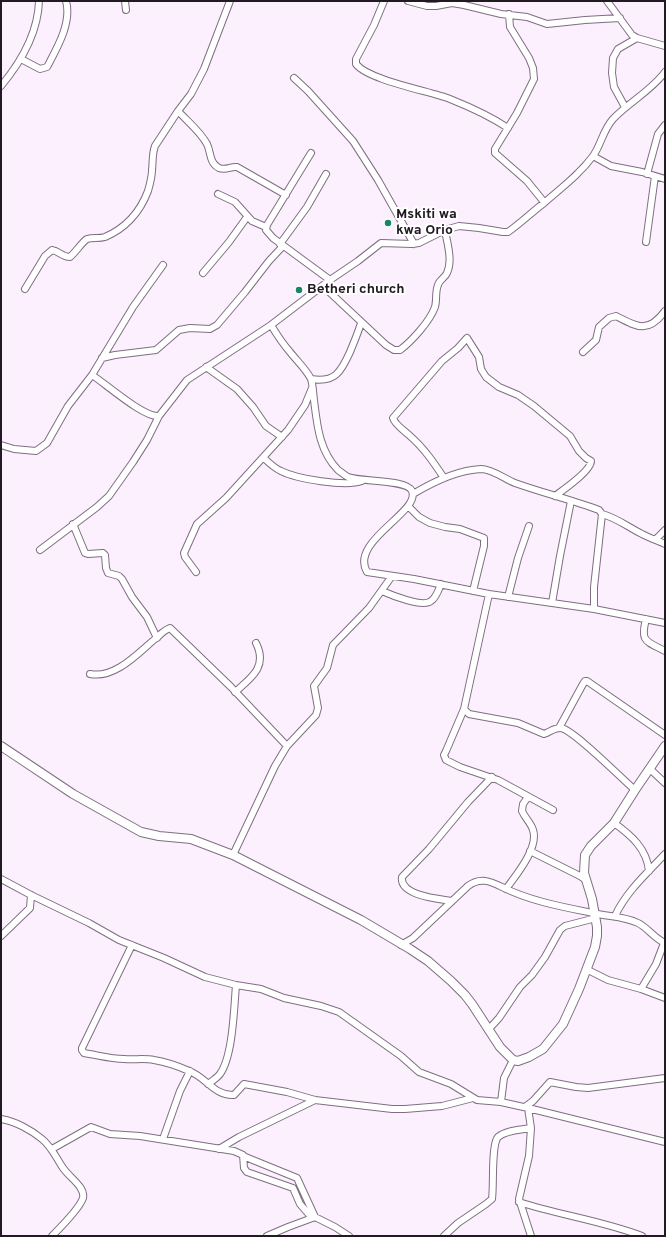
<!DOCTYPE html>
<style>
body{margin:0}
#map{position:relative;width:666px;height:1237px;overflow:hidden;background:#fcf0fe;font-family:Overpass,sans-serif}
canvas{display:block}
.frame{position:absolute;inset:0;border:2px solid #211a22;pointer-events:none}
</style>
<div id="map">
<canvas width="666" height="1237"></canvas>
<div class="frame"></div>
</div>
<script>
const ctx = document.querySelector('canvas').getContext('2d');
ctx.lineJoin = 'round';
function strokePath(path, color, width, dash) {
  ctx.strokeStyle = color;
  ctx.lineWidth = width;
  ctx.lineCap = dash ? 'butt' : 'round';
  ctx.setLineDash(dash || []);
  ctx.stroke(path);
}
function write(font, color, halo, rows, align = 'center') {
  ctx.font = font + ' Overpass,sans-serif';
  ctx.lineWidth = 4;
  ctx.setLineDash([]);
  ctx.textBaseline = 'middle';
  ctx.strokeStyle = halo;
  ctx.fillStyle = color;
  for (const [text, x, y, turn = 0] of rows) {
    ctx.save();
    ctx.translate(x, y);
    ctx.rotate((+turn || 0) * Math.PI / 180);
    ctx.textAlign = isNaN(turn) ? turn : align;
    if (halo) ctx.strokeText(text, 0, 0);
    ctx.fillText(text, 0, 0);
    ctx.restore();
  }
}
const minor = new Path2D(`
 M125,1L126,10
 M384,1L374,25L356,59V64C368,80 429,91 450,99C470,107 490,116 508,128
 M408,1L427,6H436L452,3L464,5L501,14L527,17L547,24L585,20L620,18
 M607,1L632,35L637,38L665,46
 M509,14L510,27L529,58L533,68L534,79L517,113L495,149V153L527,181L544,202
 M21,59L40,69L47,67C57,48 72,23 66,1
 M294,78L308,91L353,141L378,180L414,244
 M1,86C21,62 38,33 39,1
 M625,107L614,87L612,73L613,58L618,49L637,38
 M178,111C187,121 200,131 207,144C211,152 209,163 219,168C226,171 231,166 237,167L286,195
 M311,153L267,225L266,230L273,238L330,280
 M593,156L611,166L642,172L665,179
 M647,174L658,134L665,125
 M218,194L235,202L252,221L266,227
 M646,242L655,176
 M280,244L307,207L326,174
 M203,273L229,242L247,217
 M323,286L386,345L394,350H400C412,341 430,321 435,307C437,300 435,292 438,285C439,280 445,278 447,273C453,260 447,243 445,230
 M25,289L45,256L52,250C59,251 62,257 70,257C76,252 82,242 87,239C93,237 99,239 105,237C126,228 140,212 148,191C150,184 152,177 152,170C153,162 152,154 155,146L178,111L191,94L204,69L230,1
 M271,325C277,335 283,344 290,352C297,361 306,369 311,379C313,385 313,393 314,400C317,424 319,451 338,470C341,472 344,475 348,477C360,482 407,479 412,491C421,512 349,541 367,572L414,579L489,594L594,609L665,623
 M583,352L596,340L599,327L609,318L616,316C637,327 648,334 665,311
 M102,358L115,355L156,350L179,330L190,328L210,329L217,325L245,292L269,261L283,246
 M206,367L237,389L253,407L266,426L282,437
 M92,375C106,384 144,418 159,416L187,380L271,325L330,280L358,261L381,243L412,244L419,243L445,230L459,226L479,228L503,232H508C521,223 532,212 544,203C561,188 579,175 593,156C601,145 603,130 613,119C629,102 651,91 665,72
 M311,379C335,383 341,372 350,352C354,342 358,333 361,323
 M1,445L14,449L36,451L47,443L68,406L92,375L133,307L163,265
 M264,458C269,463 274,468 281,471C297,479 345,487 362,481
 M444,478C434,463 424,448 410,436C405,431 395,425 393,418L442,361L458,348L467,338L479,357L481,369L486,377L499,387L518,395L534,406L570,436L579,451L586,458L591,461C591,471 563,490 555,496
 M413,494C433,482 457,470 481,469C492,469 505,479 515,483C543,493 572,500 599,510L602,514L594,587V609
 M408,506L419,517L430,523L445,527L460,529L484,538V546L473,591
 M602,514C617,518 628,527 642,534C649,538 657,540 665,544
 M73,524L85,553L88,554L103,553L105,555L106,568L108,573L119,576L122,579L132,597L147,617L157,638
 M656,539L665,530
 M40,550L97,507L109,496L133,462L147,440L159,416
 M196,572L185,557L184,553L197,524L226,498L288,430L305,405L312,388
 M382,591C391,595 423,608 431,601C436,598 439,589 441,584
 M489,594L464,709L469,714L518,723L544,734C550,732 555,727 561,728C574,730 622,779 635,790
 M508,597L518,558L529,526
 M552,603L560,556L571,501
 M646,619C640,642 646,641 665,651
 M90,674C115,679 138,653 155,639C160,635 164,630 170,628L231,687L287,746
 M235,692C251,678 268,667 256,643
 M464,709L446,751L444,755L446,760L460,767L498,780L553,810
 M559,728L583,684L585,681H587L665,735
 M650,769L665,783
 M614,823C631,835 647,849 649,871
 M530,851L580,876L586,880
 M233,855L275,766L287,746L316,715L318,708L314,686L327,668L333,645L369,608L392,576
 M1,879L31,895L89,923L119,940L164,958L205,977L236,985L261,989L284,998L321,1006L339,1012L401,1056L419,1072L451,1084L477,1100L501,1102L528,1108L665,1142
 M506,889C516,875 539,848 533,830C531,823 525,818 522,811L523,804L528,797
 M452,901C440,899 399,896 402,877L429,849L468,802L492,777
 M615,916C626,892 647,873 665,854
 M1,936L30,908L31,895
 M132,945L82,1048V1050L84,1053C97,1055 111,1059 124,1059C134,1060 144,1058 154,1060C166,1062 178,1066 189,1071C206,1077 214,1096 234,1095L244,1084L287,1092L315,1100L392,1109H405L442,1106L473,1098
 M401,945L413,938L468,886C480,877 490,881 502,887C530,901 563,907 593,913C609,917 623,916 638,923C648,928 654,938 665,943
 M586,969L608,980L641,989L665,998
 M641,989L656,964L664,943
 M488,1030L499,1018L520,987L532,975L545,957L560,930L565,926L596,918
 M208,1084C212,1081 217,1078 220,1074C233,1056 234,1008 236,985
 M501,1102L504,1078L513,1060
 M525,1107L533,1101L550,1082L576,1087L588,1088L665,1078
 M528,1108L531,1128L529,1156L519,1199L531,1236
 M1,1119C15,1121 31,1130 42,1139C52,1147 56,1158 63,1168C68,1175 75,1180 80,1187C82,1190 84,1194 83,1198C80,1207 60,1228 52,1236
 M163,1139L180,1091L190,1071
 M52,1149L91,1127L110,1134L140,1136L234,1151L243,1155L244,1168L247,1172L293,1188L300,1204L312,1218
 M219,1149L239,1137L315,1100
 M243,1156L297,1178L315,1217
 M519,1202C559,1215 603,1221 642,1236
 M267,1236L288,1227L315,1217L335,1227L349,1236
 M444,1236L458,1223L486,1204L492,1199C494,1185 491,1145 498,1137C506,1130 521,1130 531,1128`);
const tertiary = new Path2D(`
 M1,746L73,794L141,832L159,836L191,839L233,855L361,920L410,949L428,961L451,981L465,995L472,1004L500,1047L513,1060L518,1061L529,1057L543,1049L563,1024L579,989L595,947L597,936V927L592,899L584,873L585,855L591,846L614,823L635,790L665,746`);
strokePath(minor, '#7f6e82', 8);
strokePath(tertiary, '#7f6e82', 10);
strokePath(minor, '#fff', 6);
strokePath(tertiary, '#fff', 8);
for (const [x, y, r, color] of [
 [388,223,4,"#188663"],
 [299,290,4,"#188663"]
]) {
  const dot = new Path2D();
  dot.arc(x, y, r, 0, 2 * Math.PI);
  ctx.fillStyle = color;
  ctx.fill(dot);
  strokePath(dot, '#fff', 1.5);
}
write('bold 14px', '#211a22', '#fff', [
 ["Mskiti wa",396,215],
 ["kwa Orio",396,231],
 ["Betheri church",307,290]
], 'left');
</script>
